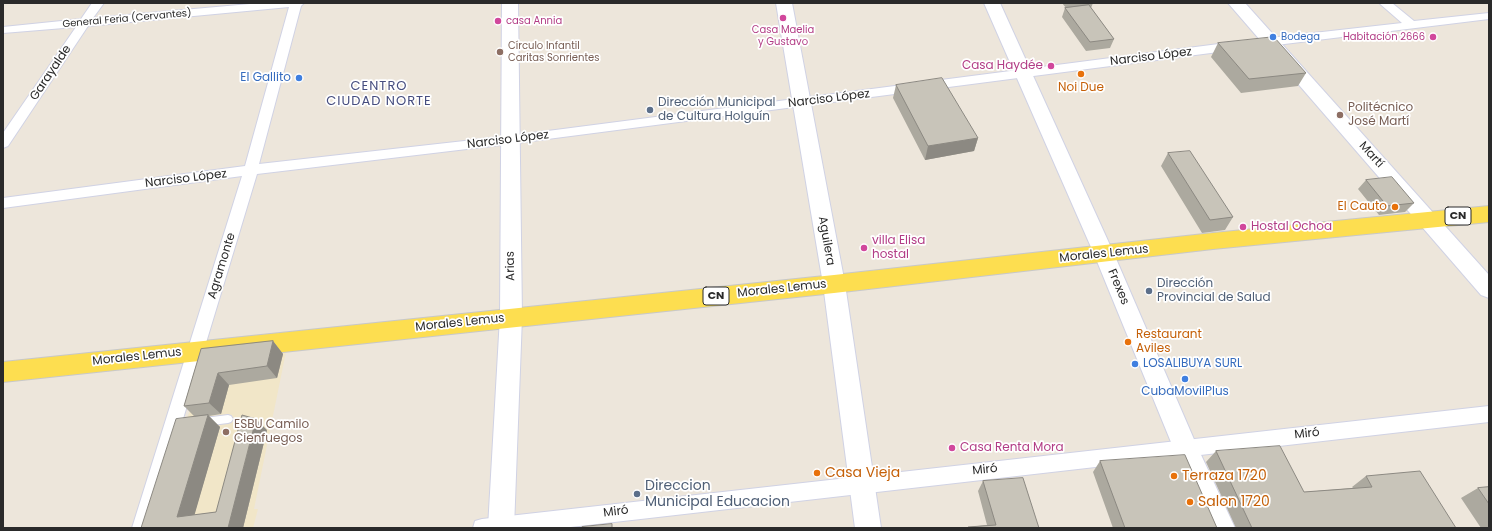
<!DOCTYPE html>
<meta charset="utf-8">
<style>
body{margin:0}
#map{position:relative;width:1492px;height:531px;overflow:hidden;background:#ede6db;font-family:Poppins,sans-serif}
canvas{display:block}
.frame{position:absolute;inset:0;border:4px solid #2a2a2a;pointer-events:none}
</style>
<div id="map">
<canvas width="1492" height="531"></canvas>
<div class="frame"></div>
</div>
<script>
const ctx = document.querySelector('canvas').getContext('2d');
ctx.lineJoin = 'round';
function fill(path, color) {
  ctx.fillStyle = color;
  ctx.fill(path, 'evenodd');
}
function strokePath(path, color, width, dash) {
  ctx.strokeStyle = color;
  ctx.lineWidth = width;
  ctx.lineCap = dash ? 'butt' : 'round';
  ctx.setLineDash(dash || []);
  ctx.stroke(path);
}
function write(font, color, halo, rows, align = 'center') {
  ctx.font = font + ' Poppins,sans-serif';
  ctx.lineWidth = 3.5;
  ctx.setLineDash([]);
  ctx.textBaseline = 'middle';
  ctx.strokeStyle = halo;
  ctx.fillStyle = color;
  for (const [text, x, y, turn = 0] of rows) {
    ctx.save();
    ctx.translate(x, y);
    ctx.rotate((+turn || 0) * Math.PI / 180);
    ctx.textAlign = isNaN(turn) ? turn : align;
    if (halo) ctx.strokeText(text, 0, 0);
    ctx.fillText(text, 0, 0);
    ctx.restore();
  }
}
fill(new Path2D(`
 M287,347L254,509H258L253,528H147L210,355Z`), '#f1e6c8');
const lane = new Path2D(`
 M228,415L231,416L233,419L231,422L228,423L204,426L201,425L199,422L201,419L204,418Z`);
const street = new Path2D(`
 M92,3H104L93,18L261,3H304L301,6L259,164L509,136L1234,42L1240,46L1234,50L509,144L257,174L150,528H132L242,176L3,208V198L245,166L289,7L88,26L8,146L3,148V133L76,27L3,33V27L81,19Z
 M1379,3H1392L1414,21L1489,13V19L1260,47L1254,43L1260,39L1402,23Z
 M1489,406V422L562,528H473L475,521L482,519Z`);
const secondary = new Path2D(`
 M502,3H518L522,317L514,528H488L500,317Z
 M776,3H792L845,284L881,528H855L823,284Z
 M984,3H1000L1114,254L1196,444L1235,528H1209L1173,447L1094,254Z
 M1228,3H1245L1489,275V298L1481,295Z`);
const primary = new Path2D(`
 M1489,206V222L1213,249L834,293L3,382V362L834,275L1213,233Z`);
strokePath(lane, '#d0d2e4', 2);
strokePath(street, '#d0d2e4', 2);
strokePath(secondary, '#d0d2e4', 2);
strokePath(primary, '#c8c8c8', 2);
fill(lane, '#fff');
fill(street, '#fff');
fill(secondary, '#fff');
fill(primary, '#fdde50');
fill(new Path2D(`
 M1062,3H1093L1091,8L1114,39L1110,48L1086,51L1062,17L1065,8H1066Z
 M1218,43L1306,73L1298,86L1241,93L1211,57Z
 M896,85L978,138L974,151L925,160L893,98Z
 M1168,153L1233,217L1225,230L1202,233L1161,166Z
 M1366,180L1414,203L1405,212L1379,215L1358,189Z
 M273,341L283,354L277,378L229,385L221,414L209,416L220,427L194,515L216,512L267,430L243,528H141L195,417L184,406L201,349Z
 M1216,451L1304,492L1353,488L1352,487L1366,476L1456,528H1236L1206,462Z
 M1100,461L1217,528H1113L1093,472Z
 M983,481L1039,528H967L968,527L987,525L978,491Z
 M1489,487V528H1481L1461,498L1478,488Z`), '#aca99f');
fill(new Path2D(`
 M978,138L974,151L925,160L928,146Z
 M273,341L283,354L277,378L267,366Z
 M218,373L229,385L221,414L209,403Z
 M208,415L220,427L191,527L177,517Z
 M256,419L267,430L243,528H228Z`), '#8c8982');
const building = new Path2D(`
 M1089,5L1114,39L1090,42L1065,8Z
 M1274,37L1306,73L1249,79L1218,43Z
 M942,78L978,138L928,146L896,85Z
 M1190,151L1233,217L1210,220L1168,153Z
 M1392,177L1414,203L1387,206L1366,180Z
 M273,341L267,366L218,373L209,403L184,406L201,349Z
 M208,415L177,517L216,512L242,415L256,419L228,528H141L176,419Z
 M1280,446L1304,492L1372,487L1366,476L1420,471L1456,528H1252L1216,451Z
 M1185,455L1217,528H1125L1100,461Z
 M1023,478L1039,528H968V527L996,525L983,481Z
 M1489,487V504L1478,488Z
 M612,524V528H582V527Z`);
fill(building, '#c8c4b9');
strokePath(building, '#8c8982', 1);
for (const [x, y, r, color] of [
 [783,18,4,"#d1479c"],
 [498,21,4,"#d1479c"],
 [1273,37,4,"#3f7fe0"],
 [1433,37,4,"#d1479c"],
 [500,52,4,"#8d6e63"],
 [1051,66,4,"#d1479c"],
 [1081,74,4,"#e8710a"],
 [299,78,4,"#3f7fe0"],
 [650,110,4,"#5c6f8a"],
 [1340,115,4,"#8d6e63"],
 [1395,207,4,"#e8710a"],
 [1243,227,4,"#d1479c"],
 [864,248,4,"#d1479c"],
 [1149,291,4,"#5c6f8a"],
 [1128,342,4,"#e8710a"],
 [1135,364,4,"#3f7fe0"],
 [1185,379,4,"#3f7fe0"],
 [226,432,4,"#8d6e63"],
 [952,448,4,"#d1479c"],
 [817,473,4,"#e8710a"],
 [1174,476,4,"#e8710a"],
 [637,494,4,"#5c6f8a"],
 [1190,502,4,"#e8710a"]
]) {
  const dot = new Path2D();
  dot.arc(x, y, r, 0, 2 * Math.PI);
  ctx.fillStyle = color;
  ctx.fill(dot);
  strokePath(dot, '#fff', 1.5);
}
write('10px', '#2a2a2a', '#fff', [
 ["General Feria (Cervantes)",127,19,-5]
]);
write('10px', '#b23c85', '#fff', [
 ["casa Annia",506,21],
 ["Casa Maelia",783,30,"center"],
 ["y Gustavo",783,42,"center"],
 ["Habitación 2666",1425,37,"right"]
], 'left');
write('10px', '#366cbe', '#fff', [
 ["Bodega",1281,37]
], 'left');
write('10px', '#785e54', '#fff', [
 ["Círculo Infantil",508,46],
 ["Caritas Sonrientes",508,58]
], 'left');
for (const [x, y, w] of [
 [1458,216,26],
 [716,296,26]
]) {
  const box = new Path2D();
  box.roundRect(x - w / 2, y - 9, w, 18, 3);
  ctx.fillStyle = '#fff';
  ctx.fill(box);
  strokePath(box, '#2a2a2a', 1);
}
write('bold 11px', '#2a2a2a', null, [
 ["CN",1458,216],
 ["CN",716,296]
]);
write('12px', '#2a2a2a', '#fff', [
 ["Narciso López",1151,57,-7],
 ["Garayalde",51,73,-56],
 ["Narciso López",829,99,-7],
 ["Narciso López",508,140,-7],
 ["Martí",1371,155,48],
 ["Narciso López",186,179,-7],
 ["Aguilera",826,241,80],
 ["Morales Lemus",1104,254,-6],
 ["Agramonte",222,266,-73],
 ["Arias",511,266,-91],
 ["Frexes",1118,287,67],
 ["Morales Lemus",782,289,-6],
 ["Morales Lemus",460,323,-6],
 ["Morales Lemus",137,357,-6],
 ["Miró",1307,434,-6],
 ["Miró",985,470,-6],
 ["Miró",616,512,-7]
]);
write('12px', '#b23c85', '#fff', [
 ["Casa Haydée",1043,66,"right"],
 ["Hostal Ochoa",1251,227],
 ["villa Elisa",872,241],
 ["hostal",872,255],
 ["Casa Renta Mora",960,448]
], 'left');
write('12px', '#366cbe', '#fff', [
 ["El Gallito",291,78],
 ["LOSALIBUYA SURL",1143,364,"left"],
 ["CubaMovilPlus",1185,392,"center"]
], 'right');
write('12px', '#c56008', '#fff', [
 ["Noi Due",1081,88],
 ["El Cauto",1387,207,"right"],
 ["Restaurant",1136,335,"left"],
 ["Aviles",1136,349,"left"]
]);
write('12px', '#4e5e75', '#fff', [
 ["Dirección Municipal",658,103],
 ["de Cultura Holguín",658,117],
 ["Dirección",1157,284],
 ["Provincial de Salud",1157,298]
], 'left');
write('12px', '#785e54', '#fff', [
 ["Politécnico",1348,108],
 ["José Martí",1348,122],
 ["ESBU Camilo",234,425],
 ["Cienfuegos",234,439]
], 'left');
ctx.letterSpacing = '1px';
write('13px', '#464d7f', '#fff', [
 ["CENTRO",379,87],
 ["CIUDAD NORTE",379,102]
]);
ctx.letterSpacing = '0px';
write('14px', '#c56008', '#fff', [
 ["Casa Vieja",825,473],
 ["Terraza 1720",1182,476],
 ["Salon 1720",1198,502]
], 'left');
write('14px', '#4e5e75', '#fff', [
 ["Direccion",645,486],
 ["Municipal Educacion",645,502]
], 'left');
</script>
